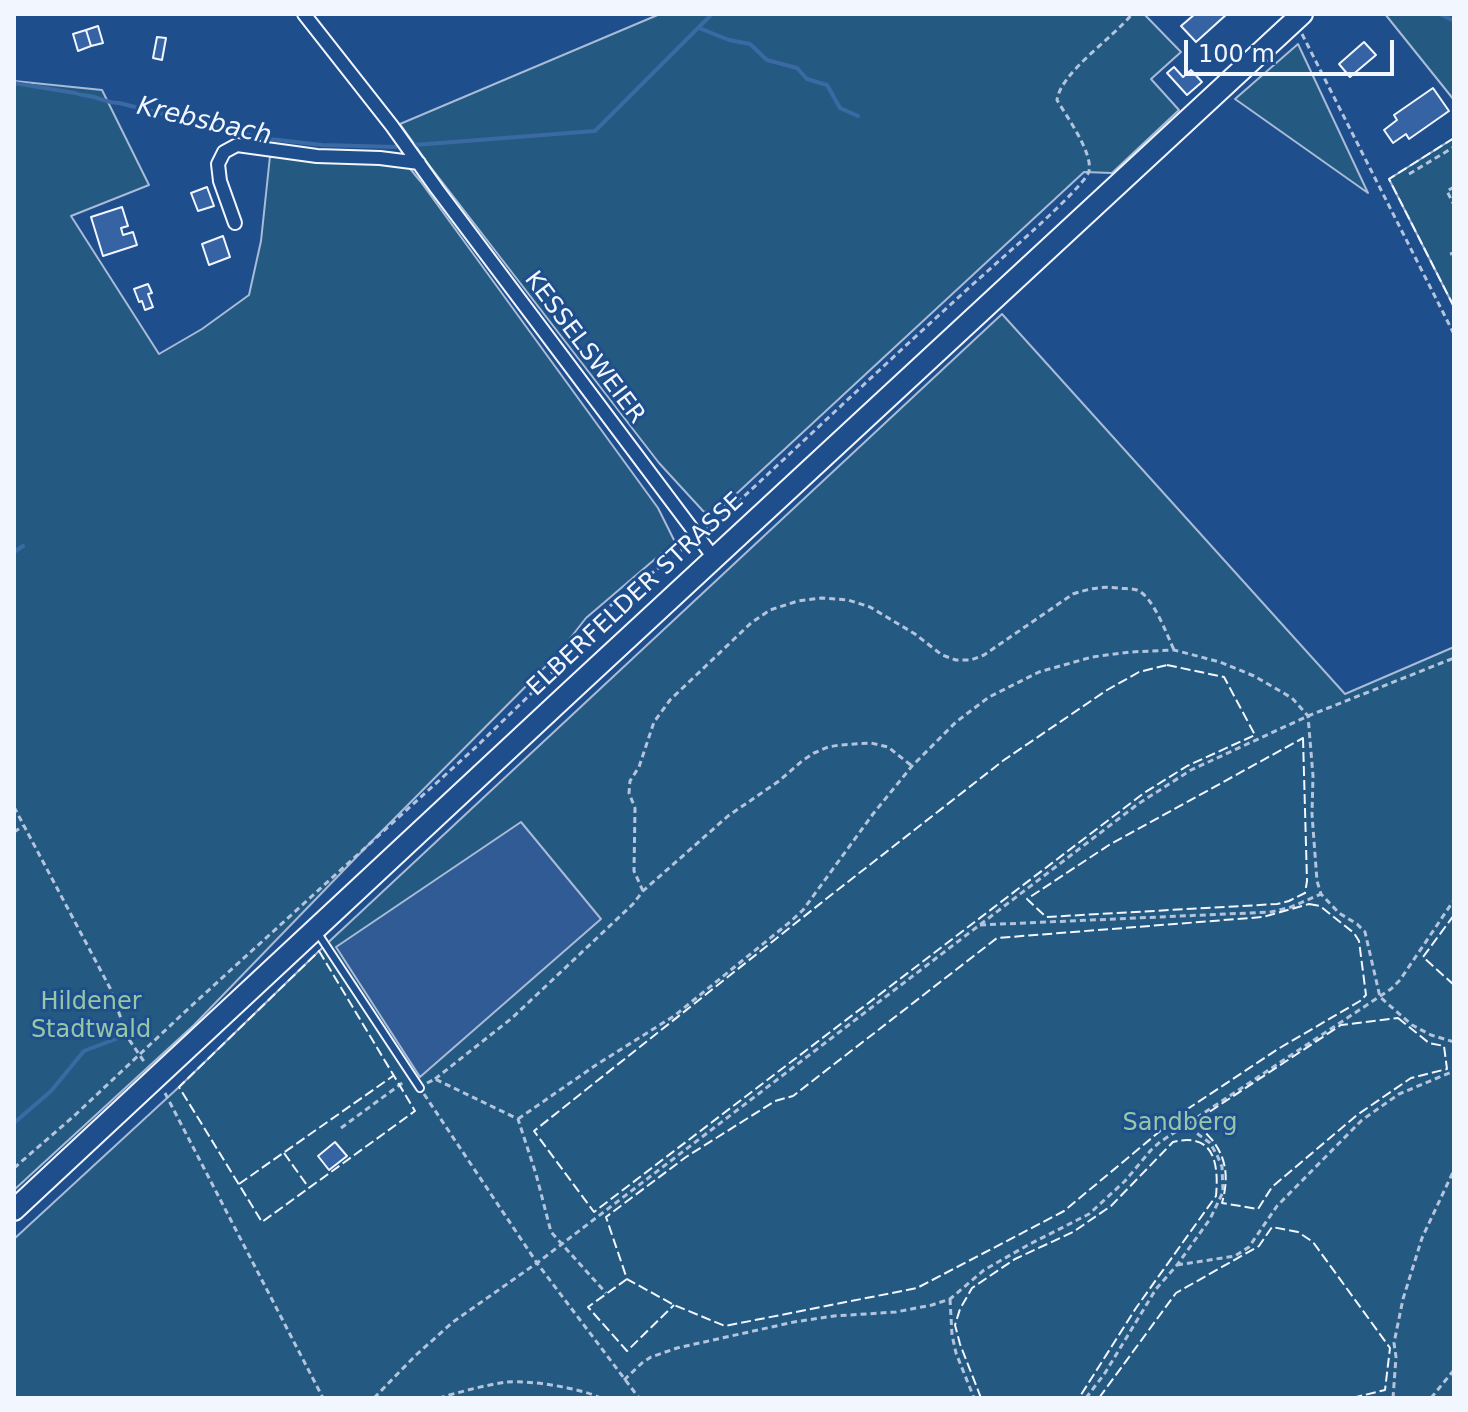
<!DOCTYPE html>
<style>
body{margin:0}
#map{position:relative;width:1468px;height:1412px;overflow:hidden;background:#1f4e8c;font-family:"DejaVu Sans",sans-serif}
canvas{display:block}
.frame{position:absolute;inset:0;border:16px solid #f2f6ff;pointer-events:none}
.scale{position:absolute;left:1184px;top:40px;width:210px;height:36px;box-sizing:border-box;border:4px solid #f2f6ff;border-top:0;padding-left:10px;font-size:24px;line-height:28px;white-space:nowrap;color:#f2f6ff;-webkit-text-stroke:6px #1f4e8c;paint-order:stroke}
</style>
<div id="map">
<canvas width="1468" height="1412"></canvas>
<div class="frame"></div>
<div class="scale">100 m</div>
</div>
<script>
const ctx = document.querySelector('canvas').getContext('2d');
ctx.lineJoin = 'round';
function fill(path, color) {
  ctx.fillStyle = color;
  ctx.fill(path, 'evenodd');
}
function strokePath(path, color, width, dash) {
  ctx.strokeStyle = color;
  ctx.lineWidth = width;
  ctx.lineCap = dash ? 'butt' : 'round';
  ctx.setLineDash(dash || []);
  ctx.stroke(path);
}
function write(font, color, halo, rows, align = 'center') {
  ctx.font = font + ' "DejaVu Sans",sans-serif';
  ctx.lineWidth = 6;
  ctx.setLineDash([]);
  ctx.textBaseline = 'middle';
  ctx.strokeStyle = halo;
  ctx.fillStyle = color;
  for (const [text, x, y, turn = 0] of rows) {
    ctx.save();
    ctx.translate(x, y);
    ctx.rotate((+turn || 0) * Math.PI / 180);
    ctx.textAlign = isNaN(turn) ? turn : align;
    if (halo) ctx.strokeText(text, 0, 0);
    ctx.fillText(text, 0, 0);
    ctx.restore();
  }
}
const green = new Path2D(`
 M660,14H1144L1181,52L1151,79L1179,110L1112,173L1084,172L720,509L704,512L659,463L429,165L400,124Z
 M1385,14H1454V100Z
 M1298,44L1368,193L1235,99Z
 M14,81L102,90L149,185L71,216L159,354L202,329L249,295L261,241L270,156L301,159L407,165L421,182L658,508L675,542L586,618L557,655L373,840L194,1025L14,1190Z
 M1454,138V307L1389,179Z
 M1002,314L1345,694L1454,647V1398H14V1239L179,1087L319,951Z`);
fill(green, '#245a82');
strokePath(green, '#a8bbd7', 2);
const parking = new Path2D(`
 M521,822L601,919L420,1077L336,947Z`);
fill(parking, '#305b95');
strokePath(parking, '#a8bbd7', 2);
strokePath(new Path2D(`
 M1440,14L1454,21
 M699,28L729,40L750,44L767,60L797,68L807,79L827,85L840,108L858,116
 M14,83L75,93C82,96 87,95 94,97C104,100 109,103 119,103L261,138L322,145L396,147
 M414,145L595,131L712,14
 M14,552L23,546
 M14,1123L51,1091L84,1051L121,1037`), '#3b69a3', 4);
const building = new Path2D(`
 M1195,14H1227L1196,42L1181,26Z
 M98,26L103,43L91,46L86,30Z
 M86,30L91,46L78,51L73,34Z
 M157,37L166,38L162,60L153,58Z
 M1364,42L1376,55L1350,77L1339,64Z
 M1174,67L1183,77L1191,70L1202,82L1187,95L1167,73Z
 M1433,88L1449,111L1409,139L1406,134L1393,143L1384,130L1397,120L1394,115Z
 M207,187L214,206L198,211L191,193Z
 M122,207L128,226L121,228L123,235L133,232L137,245L103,256L91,217Z
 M223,236L230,257L209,265L202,244Z
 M148,284L152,293L148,294L153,307L145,310L142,301L139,302L134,289Z
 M335,1142L347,1156L329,1170L318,1156Z`);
fill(building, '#3563a3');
strokePath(building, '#f2f6ff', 2);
const service = new Path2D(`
 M317,932L420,1088`);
const minor = new Path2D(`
 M304,14L392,126L437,189L714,558
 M235,223L220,181L218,164L224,152L237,145L317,156L380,158L419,163`);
const primary = new Path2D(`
 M14,1210L572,690L1302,14`);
strokePath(service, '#f2f6ff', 10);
strokePath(minor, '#f2f6ff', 16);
strokePath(primary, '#f2f6ff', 24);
strokePath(new Path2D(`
 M1302,34L1454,334
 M1409,174L1454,147
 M1454,187L1447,191L1454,205
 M1450,254L1454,253
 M707,529L739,501C834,413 928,323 1026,237C1037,227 1087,182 1089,171C1093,153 1067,117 1057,100C1061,72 1113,38 1132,14
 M14,807L110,988L128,1038L145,1063
 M14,832L23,826
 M643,891L634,871L635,808L629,793L630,781L639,767L654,722L670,700L751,623L770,610L798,601L822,598L848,600L870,607L915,634L942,655L956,660H971L984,655L1073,594C1088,589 1101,586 1118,588C1123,589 1131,588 1137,590C1153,596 1167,635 1174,650
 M980,925L1271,912L1291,907L1321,894
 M435,1079L512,1018L633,904L643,891L728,816L779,781L802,761L814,753L828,747L840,745L871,743L888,747L912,766
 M427,1083L435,1079L518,1119L536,1174L551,1232L606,1293
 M165,1093L323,1398
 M424,1094L537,1263L639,1398
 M518,1119L596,1065L674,1016L790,922L803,910L873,814L912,766L956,722L989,697L1039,672L1092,657L1130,652L1174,650L1220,662L1254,676L1292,698L1308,716L1313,776L1312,814L1317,881L1321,894L1339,913L1357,924L1365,932L1380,997L1412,1025L1431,1035L1454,1042
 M341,1128L405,1081
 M14,1168L74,1116L189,1008L477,746L542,683L567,657L578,640L610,606L689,544
 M1177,1265L1235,1256L1249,1247L1277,1206L1362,1120L1399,1094L1454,1071
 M950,1299L952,1335L956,1353L974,1398
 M624,1380L642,1363L651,1357L677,1348L794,1322L834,1316L896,1312L932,1305L950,1299L984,1270L1028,1245L1089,1214L1125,1181L1151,1150L1160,1142L1391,989L1400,980L1454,900
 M374,1398L416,1355L453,1322L537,1263L1138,804L1191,770L1308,716L1454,658
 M439,1398C460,1392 485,1385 507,1382C530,1380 580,1388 601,1398
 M1086,1398L1105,1373L1156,1289L1177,1265L1210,1219L1223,1192L1222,1167L1217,1155L1210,1143L1195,1132L1189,1124
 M1393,1398L1396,1357L1394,1343L1403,1299L1422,1238L1454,1170
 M1431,1398L1454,1370
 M1452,1398L1454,1396`), '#b3c4dc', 3, [6, 4]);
strokePath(service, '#1f4e8c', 6);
strokePath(minor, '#1f4e8c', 12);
strokePath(primary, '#1f4e8c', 20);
strokePath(new Path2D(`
 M1454,138L1389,179L1454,307
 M1167,665L1224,677L1255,735L1187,766L1144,793L594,1212L534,1131L826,899L1004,760L1107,690L1139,672Z
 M1303,738L1307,881L1305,893L1289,901L1277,904L1046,917L1027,899L1109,845Z
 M1309,904L1320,906L1354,933L1359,941L1366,995L1360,1001L1278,1049L1183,1112L1064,1211L917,1288L725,1326L674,1305L627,1279L606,1217L686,1157L775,1101L793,1096L997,938L1263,917Z
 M1454,915L1423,957L1454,985
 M319,951L415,1111L262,1222L179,1087Z
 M1398,1018L1429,1043L1444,1046L1447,1069L1411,1078L1357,1115L1272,1187L1258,1209L1222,1203C1228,1181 1228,1161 1213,1141C1207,1134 1201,1129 1197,1120L1341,1025Z
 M284,1153L309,1188
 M239,1184L393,1076
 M627,1279L588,1307L627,1351L674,1305
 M981,1398L960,1344L955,1325L960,1309L972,1288L1015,1259L1073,1232L1111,1206L1173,1142C1214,1132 1219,1163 1216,1196L1136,1308L1079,1398
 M1099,1398L1176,1293L1259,1246L1272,1227L1298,1232L1313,1242L1390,1348L1385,1390L1352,1398`), '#f2f6ff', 2, [10, 4]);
write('24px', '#f2f6ff', '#1f4e8c', [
 ["KESSELSWEIER",584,348,53],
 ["ELBERFELDER STRASSE",636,595,-43]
]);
write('24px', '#97c8a6', '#1f4e8c', [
 ["Hildener",91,1003],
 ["Stadtwald",91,1031],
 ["Sandberg",1180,1124]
]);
write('italic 26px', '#f2f6ff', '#1f4e8c', [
 ["Krebsbach",204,122,13]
]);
</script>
